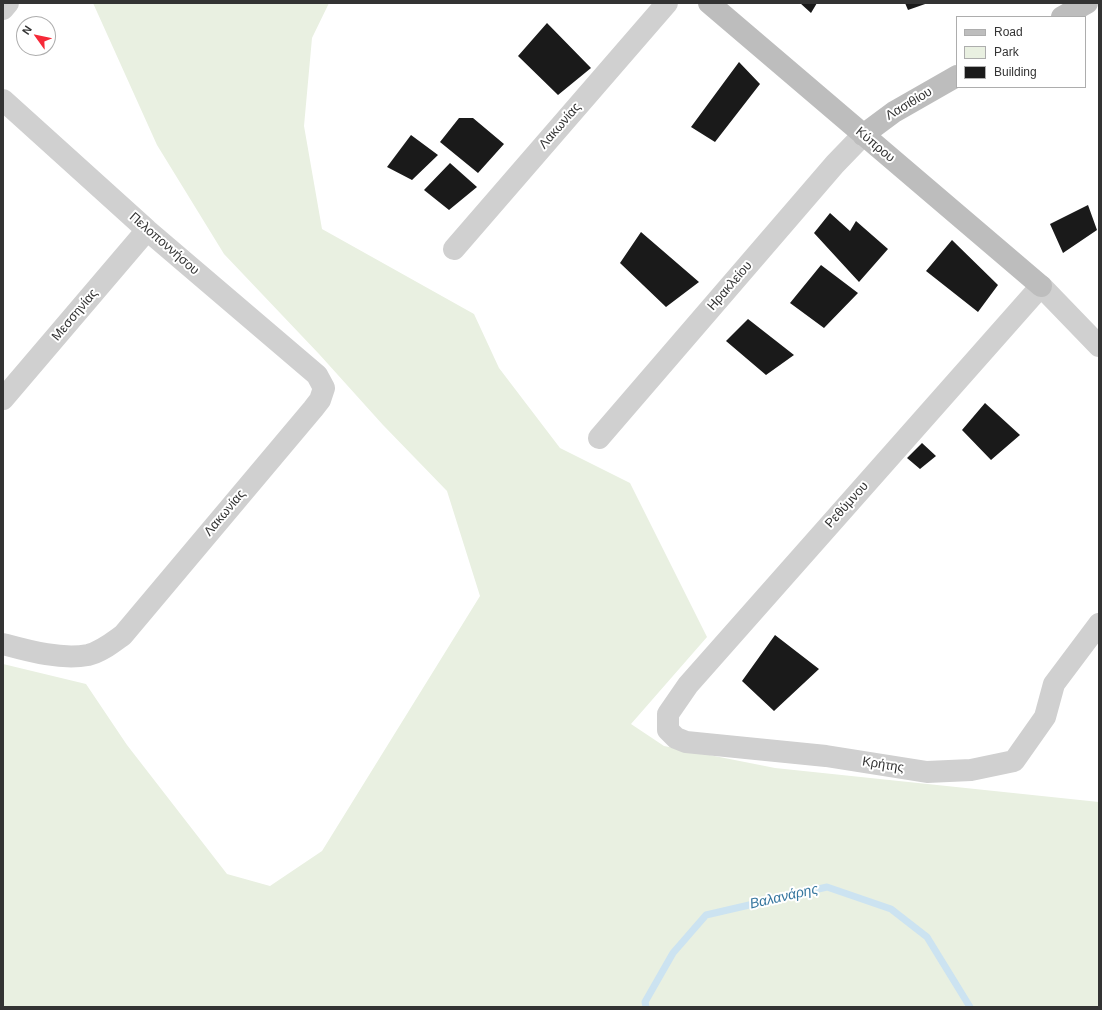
<!DOCTYPE html>
<meta charset="utf-8">
<style>
body{margin:0}
#map{position:relative;width:1102px;height:1010px;overflow:hidden;background:#fff;font-family:Arial,sans-serif}
canvas{display:block}
.frame{position:absolute;inset:0;border:4px solid #333;pointer-events:none}
.legend{position:absolute;left:956px;top:16px;width:130px;height:72px;box-sizing:border-box;background:#fff;border:1px solid #adadad;margin:0;padding:5px 7px;list-style:none;font-size:12px;color:#333}
.legend li{display:flex;align-items:center;gap:8px;height:20px}
.legend b{width:20px;border:1px solid #adadad}
.north{position:absolute;left:16px;top:16px;width:40px;height:40px;box-sizing:border-box;background:#fff;border:1px solid #adadad;border-radius:50%;rotate:303deg;font-size:11px;font-weight:700;line-height:16px;text-align:center;color:#333}
.north::after{content:'';display:block;margin:auto;width:14px;height:18px;background:#f62938;clip-path:polygon(50% 0,100% 100%,50% 72%,0 100%)}
</style>
<div id="map">
<canvas width="1102" height="1010"></canvas>
<div class="frame"></div>
<ul class="legend">
<li><b style="height:5px;background:#bdbdbd"></b>Road</li>
<li><b style="height:11px;background:#e9f0e1"></b>Park</li>
<li><b style="height:11px;background:#1a1a1a"></b>Building</li>
</ul>
<div class="north">N</div>
</div>
<script>
const ctx = document.querySelector('canvas').getContext('2d');
ctx.lineJoin = 'round';
function fill(path, color) {
  ctx.fillStyle = color;
  ctx.fill(path, 'evenodd');
}
function strokePath(path, color, width, dash) {
  ctx.strokeStyle = color;
  ctx.lineWidth = width;
  ctx.lineCap = dash ? 'butt' : 'round';
  ctx.setLineDash(dash || []);
  ctx.stroke(path);
}
function write(font, color, halo, rows, align = 'center') {
  ctx.font = font + ' Arial,sans-serif';
  ctx.lineWidth = 4;
  ctx.setLineDash([]);
  ctx.textBaseline = 'middle';
  ctx.strokeStyle = halo;
  ctx.fillStyle = color;
  for (const [text, x, y, turn = 0] of rows) {
    ctx.save();
    ctx.translate(x, y);
    ctx.rotate((+turn || 0) * Math.PI / 180);
    ctx.textAlign = isNaN(turn) ? turn : align;
    if (halo) ctx.strokeText(text, 0, 0);
    ctx.fillText(text, 0, 0);
    ctx.restore();
  }
}
fill(new Path2D(`
 M93,3H329L312,38L304,126L322,229L474,314L499,368L560,448L630,483L707,637L631,724L664,746L775,768L1099,802V1007H3V664L86,684L127,745L227,874L270,886L322,851L480,596L447,491L383,425L319,354L224,254L157,145Z`), '#e9f0e1');
strokePath(new Path2D(`
 M646,1007L645,1002L673,953L706,915L827,887L891,909L927,937L970,1007`), '#cce3f1', 7);
fill(new Path2D(`
 M800,3H817L811,13Z
 M905,3H928L908,10Z
 M547,23L591,68L558,95L518,56Z
 M739,62L760,84L715,142L691,127Z
 M459,118H473L504,144L478,173L440,142Z
 M411,135L438,155L412,180L387,167Z
 M450,163L477,187L449,210L424,190Z
 M1088,205L1097,230L1063,253L1050,224Z
 M830,213L850,231L856,221L888,249L859,282L814,233Z
 M641,232L699,282L666,307L620,263Z
 M952,240L998,285L978,312L926,271Z
 M821,265L858,293L824,328L790,303Z
 M748,319L794,355L766,375L726,341Z
 M985,403L1020,435L991,460L962,430Z
 M922,443L936,456L920,469L907,458Z
 M775,635L819,669L774,711L742,681Z`), '#1a1a1a');
strokePath(new Path2D(`
 M3,9L8,3
 M3,100L147,230L317,375L324,388L320,400L313,409L123,635C112,643 101,652 88,655C61,660 29,651 3,644
 M454,249L667,3
 M1099,346L1041,286L688,685L668,714V730L676,738L686,742L826,756L927,772L971,770L1014,761L1045,717L1054,684L1099,624
 M3,399L147,230
 M599,438L835,164L863,135`), '#d0d0d0', 22);
strokePath(new Path2D(`
 M709,3L1041,286
 M1062,17L1087,3
 M863,135L894,112L957,76`), '#bdbdbd', 22);
write('13px', '#333', '#fff', [
 ["Λασιθίου",909,104,-31],
 ["Λακωνίας",560,126,-49],
 ["Κύπρου",875,145,40],
 ["Πελοποννήσου",164,244,41],
 ["Ηρακλείου",730,286,-49],
 ["Μεσσηνίας",75,315,-50],
 ["Ρεθύμνου",847,505,-48],
 ["Λακωνίας",225,513,-50],
 ["Κρήτης",883,765,9]
]);
write('italic 14px', '#37779f', '#fff', [
 ["Βαλανάρης",784,897,-13]
]);
</script>
